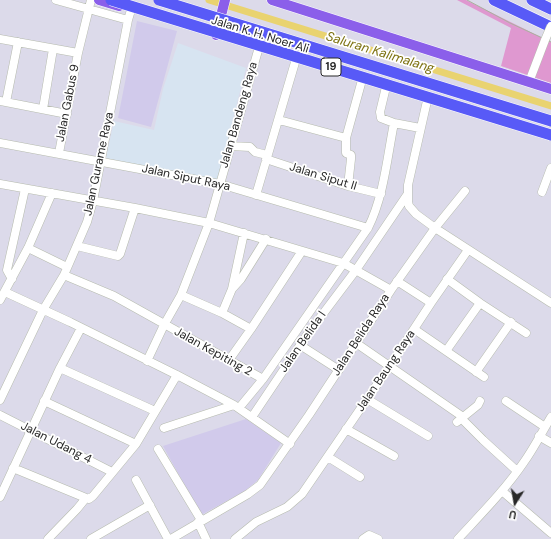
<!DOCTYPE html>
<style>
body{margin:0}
#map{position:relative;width:551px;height:539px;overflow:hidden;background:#dcdaea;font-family:"DM Sans",sans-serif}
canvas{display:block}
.north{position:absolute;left:495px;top:483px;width:40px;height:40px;-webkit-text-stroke:3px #fff;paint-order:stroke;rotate:191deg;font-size:11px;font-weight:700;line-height:16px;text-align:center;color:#282828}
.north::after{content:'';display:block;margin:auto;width:14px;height:18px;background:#282828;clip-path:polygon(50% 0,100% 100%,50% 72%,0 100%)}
</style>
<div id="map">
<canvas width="551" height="539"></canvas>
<div class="north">U</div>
</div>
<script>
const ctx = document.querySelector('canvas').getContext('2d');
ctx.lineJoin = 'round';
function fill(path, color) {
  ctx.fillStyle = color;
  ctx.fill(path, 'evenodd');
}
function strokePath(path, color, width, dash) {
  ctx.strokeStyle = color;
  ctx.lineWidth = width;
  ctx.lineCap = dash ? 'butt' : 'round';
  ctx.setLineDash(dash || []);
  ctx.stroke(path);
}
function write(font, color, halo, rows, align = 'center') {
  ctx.font = font + ' "DM Sans",sans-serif';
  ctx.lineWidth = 3.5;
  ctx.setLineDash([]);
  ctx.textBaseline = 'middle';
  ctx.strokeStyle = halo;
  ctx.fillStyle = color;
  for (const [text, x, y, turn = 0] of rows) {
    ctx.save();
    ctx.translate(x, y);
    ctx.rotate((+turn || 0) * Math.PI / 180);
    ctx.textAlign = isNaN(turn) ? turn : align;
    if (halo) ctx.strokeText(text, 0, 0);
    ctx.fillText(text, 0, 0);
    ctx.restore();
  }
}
fill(new Path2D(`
 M137,21L177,31L151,127L118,118Z
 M246,419L281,443L258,480L245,491L201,515L163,446Z`), '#d1caeb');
fill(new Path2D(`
 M178,43L246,68L217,182L106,158L114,121L154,130L163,89Z`), '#d7e4f1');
fill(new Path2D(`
 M457,0H466L551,42V83L501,66L511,28Z`), '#df98d0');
strokePath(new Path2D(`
 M209,0L551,106`), '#e9d370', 7);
const minor = new Path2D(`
 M56,0L128,20
 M0,39L78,53
 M529,82L545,40
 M386,87L380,112L381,118L394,123L420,128
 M0,101L67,114
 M427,101L408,185V202L409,206L416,214L435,228L551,303
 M6,102L18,42
 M43,109L53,49
 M279,120L346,138
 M0,143L220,184L368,228
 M231,146L250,147L255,152L267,155
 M59,153L78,53L91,0
 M266,159L348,186L381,194
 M0,184L135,208L209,223L343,263L391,290
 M348,186L351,159V155L346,153V138L362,80
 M542,192L551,168
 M256,195L296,59
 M77,246L118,256L120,254L135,208
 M28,248L67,267
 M64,275L114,296L263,379
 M12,279L7,270L25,189
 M447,279L480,303L526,333
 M397,281L431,303
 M232,289L241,279L266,239
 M5,292L70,322L177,375L234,405L290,444
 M181,295L222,313L251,329
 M0,300L28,248L52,193
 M222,313L232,289L244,233
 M414,329L484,377
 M356,343L463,417L464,421L483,440L517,471
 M300,345L339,370
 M446,351L480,303
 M229,360L251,329L302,251
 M147,361L164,325L181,295L209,223L259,47
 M60,368L155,411
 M476,372L511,322
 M367,399L428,436
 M0,400L43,310L64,275L87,222L93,201L128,20L131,10
 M44,401L136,444
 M506,401L545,427
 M239,408L263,379L368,228C384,196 387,158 394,123
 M0,415L112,472
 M252,417L307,335L356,270L407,195
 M457,422L478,405L480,401
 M164,428L234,405
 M346,429L394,456
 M539,436L551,443
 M158,449L201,520
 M328,457L360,477
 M13,468L86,498
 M136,480L168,539
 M502,491L551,533
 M0,497L60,368L81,328
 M198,522L206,539
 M48,539L77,509L86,498L89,499L93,496L136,444L177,375
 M91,539L150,505
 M171,539L248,494L260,485L309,415L391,290L435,228L465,191
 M235,539L256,522L287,507L302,494L389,367L431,303L468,250
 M363,539L369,535L378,539
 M458,539C481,514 505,490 524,462C534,448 542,432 551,417`);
const major = new Path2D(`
 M99,0L119,6
 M272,0L551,89
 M216,35L225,0`);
const highway = new Path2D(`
 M494,0L551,27
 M532,0L551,9`);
strokePath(minor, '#b6bbae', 9);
strokePath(major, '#fff', 11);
strokePath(highway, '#fff', 12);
strokePath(minor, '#fff', 8);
strokePath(major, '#8b5fea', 10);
strokePath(highway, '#585af7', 11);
strokePath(new Path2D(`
 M467,0L510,23L551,42`), '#a9b29d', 1);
const minorBridge = new Path2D(`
 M545,40L551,26`);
const highwayBridge = new Path2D(`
 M111,0L551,135
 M159,0L551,121`);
strokePath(minorBridge, '#b6bbae', 9, []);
strokePath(highwayBridge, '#fff', 12, []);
strokePath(minorBridge, '#fff', 8);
strokePath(highwayBridge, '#585af7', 11);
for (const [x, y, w] of [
 [331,67,20]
]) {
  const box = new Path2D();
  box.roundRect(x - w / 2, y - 9, w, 18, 3);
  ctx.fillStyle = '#fff';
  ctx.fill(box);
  strokePath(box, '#282828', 1);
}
write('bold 11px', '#282828', null, [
 ["19",331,67]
]);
write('12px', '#282828', '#fff', [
 ["Jalan K. H. Noer Ali",260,35,17],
 ["Jalan Gabus 9",68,103,-79],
 ["Jalan Bandeng Raya",239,115,-74],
 ["Jalan Gurame Raya",99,164,-78],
 ["Jalan Siput II",323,177,17],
 ["Jalan Siput Raya",186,178,12],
 ["Jalan Belida Raya",361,335,-57],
 ["Jalan Belida I",303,342,-55],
 ["Jalan Kepiting 2",213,352,29],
 ["Jalan Baung Raya",386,371,-56],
 ["Jalan Udang 4",56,443,27]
]);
write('italic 13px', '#7e7313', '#fff', [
 ["Saluran Kalimalang",380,53,17]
]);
</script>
